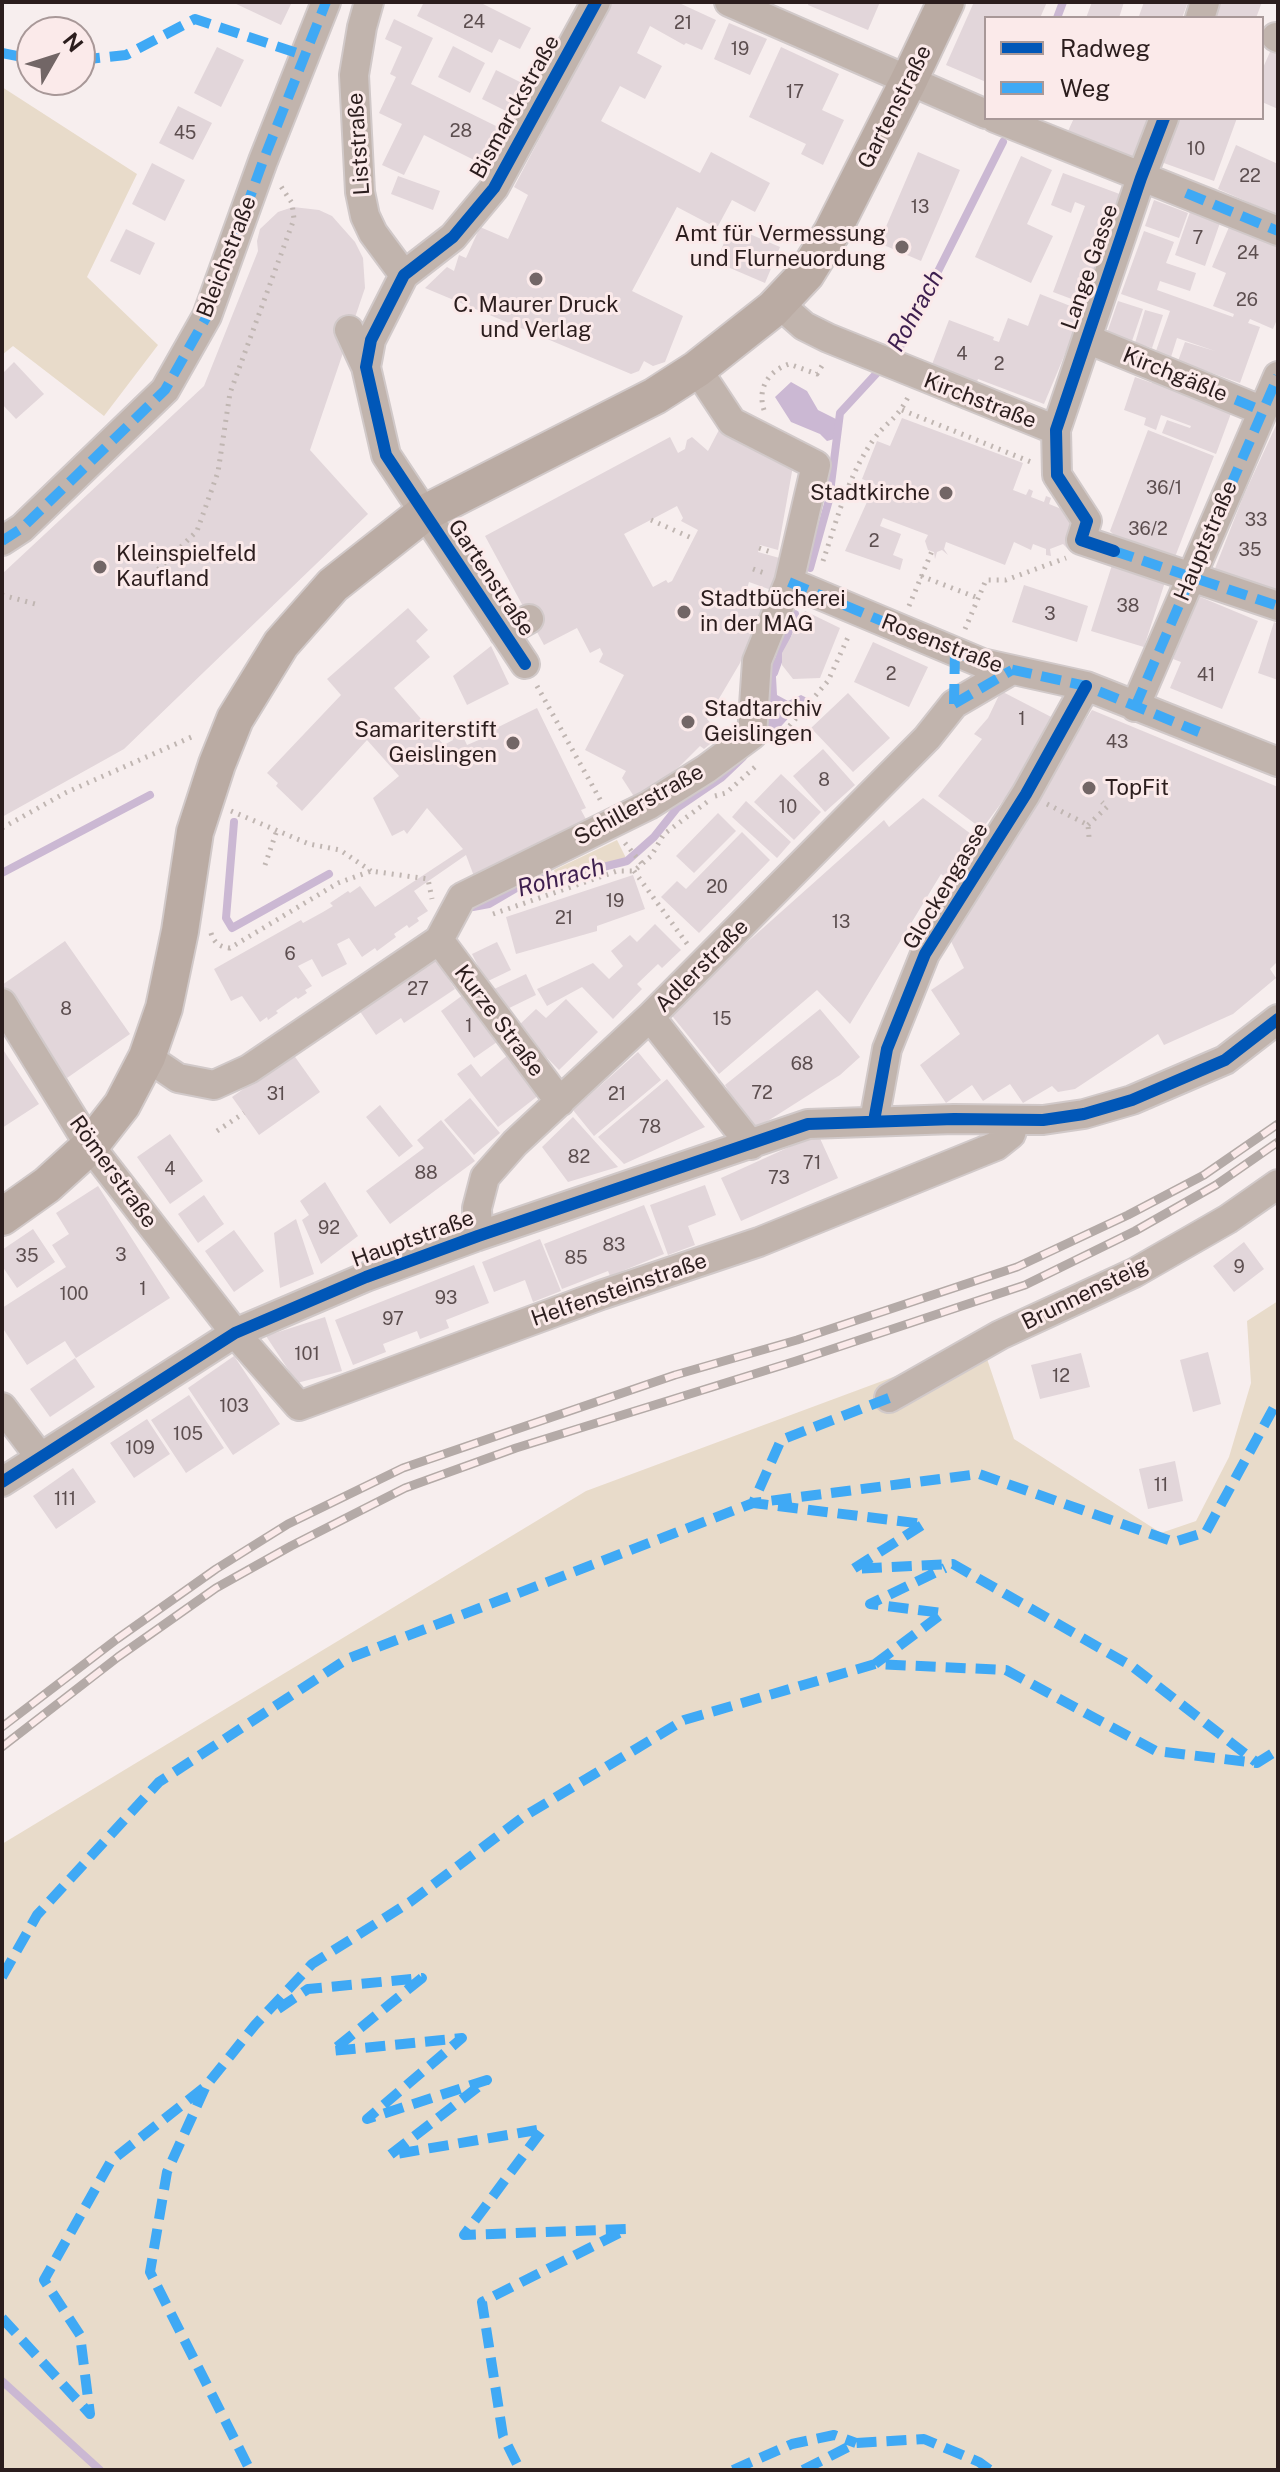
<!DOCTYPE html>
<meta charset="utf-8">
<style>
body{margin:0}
#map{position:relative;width:1280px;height:2472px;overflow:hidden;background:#f7eeee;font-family:"Public Sans",sans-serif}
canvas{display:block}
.frame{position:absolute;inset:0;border:4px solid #2b1d1d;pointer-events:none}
.legend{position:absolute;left:984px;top:16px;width:280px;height:104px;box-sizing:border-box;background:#fbeaea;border:2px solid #a89898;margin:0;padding:10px 14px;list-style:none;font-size:24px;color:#2b1d1d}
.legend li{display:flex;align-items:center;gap:16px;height:40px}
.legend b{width:40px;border:2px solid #a89898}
.north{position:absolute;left:16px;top:16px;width:80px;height:80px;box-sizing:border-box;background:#fbeaea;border:2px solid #a89898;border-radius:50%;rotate:51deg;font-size:22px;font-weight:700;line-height:32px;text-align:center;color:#2b1d1d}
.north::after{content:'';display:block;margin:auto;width:28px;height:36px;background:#726666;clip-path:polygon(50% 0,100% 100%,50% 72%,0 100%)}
</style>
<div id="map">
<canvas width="1280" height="2472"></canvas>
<div class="frame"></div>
<ul class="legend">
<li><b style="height:10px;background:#0057b8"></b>Radweg</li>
<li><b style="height:10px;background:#3fa9f5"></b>Weg</li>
</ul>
<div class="north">N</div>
</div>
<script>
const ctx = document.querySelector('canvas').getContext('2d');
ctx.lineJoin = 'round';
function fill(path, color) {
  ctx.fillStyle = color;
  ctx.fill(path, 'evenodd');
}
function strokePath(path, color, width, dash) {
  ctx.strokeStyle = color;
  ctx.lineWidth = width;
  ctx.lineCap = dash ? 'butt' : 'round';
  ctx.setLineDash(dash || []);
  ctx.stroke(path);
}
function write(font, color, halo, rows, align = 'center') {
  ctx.font = font + ' "Public Sans",sans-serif';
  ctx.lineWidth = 6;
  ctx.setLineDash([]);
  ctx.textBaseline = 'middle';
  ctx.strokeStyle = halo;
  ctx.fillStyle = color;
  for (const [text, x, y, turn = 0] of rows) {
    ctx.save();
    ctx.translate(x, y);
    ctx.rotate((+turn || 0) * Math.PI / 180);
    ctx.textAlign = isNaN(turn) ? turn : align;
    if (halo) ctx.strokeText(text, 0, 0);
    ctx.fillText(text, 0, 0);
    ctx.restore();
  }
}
fill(new Path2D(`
 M2,87L137,174L87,277L158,345L104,416L13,346L2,355Z
 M617,840L626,858L556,876L554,870Z
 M1278,1301V2470H2V1844L586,1491L982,1344L1014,1439L1161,1533L1196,1521L1229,1457L1251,1383L1247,1321Z`), '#e8dbca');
fill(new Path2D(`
 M791,382L807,391L818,410L840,421L838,438L827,441L820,434L791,422L775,397Z
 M775,659L777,695L788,701L801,695L807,698L773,735L759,733L769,664Z`), '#cbb8d3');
strokePath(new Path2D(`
 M1057,18L1063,2
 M810,568L829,500L840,413L899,349L1003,142
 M774,673L795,614
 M234,822L226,918L232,928L329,874
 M2,873L150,795
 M473,907L489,904L518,887L539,879L563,877L627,861L654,837L677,808L721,778L743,757
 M2,2381L100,2470`), '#cbb8d3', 8);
fill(new Path2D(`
 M232,2H292L281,25Z
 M424,2H479L531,28L520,49L499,39L492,53L417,16Z
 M611,2H677L716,20L702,50L686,43L684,45L650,26L637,53L662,66L645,99L620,86L601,121L700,173L711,152L770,183L755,212L732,200L717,228L677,207L632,291L683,316L665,362L653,366L644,361L639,371L631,374L425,288L447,267L454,271L459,255L466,258L480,227L508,239L528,195L514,187Z
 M809,2H880L868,30L808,5Z
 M974,2H1047L1040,18H986V82L946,65Z
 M1092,2H1124L1119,18H1086Z
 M1144,2H1188L1182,18L1139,16Z
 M1218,2H1262L1256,18H1212Z
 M394,19L433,38L411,84L498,127L480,163L424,135L404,175L382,165L402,124L379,113L396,77L390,74L402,47L385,39Z
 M729,23L767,39L750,75L714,59Z
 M1278,34V109L1262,102V70Z
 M453,46L485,63L470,93L438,77Z
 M217,47L244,60L221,107L194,93Z
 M781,47L839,74L822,110L844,120L823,165L801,154L806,144L749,117Z
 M496,70L526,85L512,114L482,99Z
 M178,106L212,123L193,160L159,143Z
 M1074,118H1152L1134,168L1064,140Z
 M1178,118H1237L1214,181L1161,162Z
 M1236,145L1278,164V215L1218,189Z
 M918,152L960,170L921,261L879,243Z
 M1021,156L1052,170L1027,224L1053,236L1031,283L975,257Z
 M152,163L185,180L165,221L132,204Z
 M1063,173L1125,196L1085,304L1053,292L1085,206L1075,202L1071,213L1051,205Z
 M398,176L440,191L433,210L391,194Z
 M1154,200L1188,213L1179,238L1145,226Z
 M293,207L319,210L332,216L355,242L363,258L365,288L310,450L368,514L124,749L2,817V574L204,386L258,251L257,241L260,229L278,212Z
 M1191,209L1221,220L1205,266L1175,255Z
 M1232,220L1278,240V317L1273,329L1250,319L1248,323L1260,327L1240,383L1178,361L1185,342L1215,351L1177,338L1171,357L1156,351L1170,311L1121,294L1144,231L1174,242L1166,263L1196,273L1190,291L1160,281L1157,290L1233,317L1234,314L1213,306L1226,273L1212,267Z
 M731,226L780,247L765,283L716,262Z
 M126,229L155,243L140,275L110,261Z
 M1040,294L1083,311L1044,404L978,379L976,385L931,367L949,320L994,337L993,340L999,342L1008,318L1028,326Z
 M1118,301L1143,309L1132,341L1107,333Z
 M1145,310L1163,315L1152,348L1135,343Z
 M14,362L44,394L16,419L2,404V374Z
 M1135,377L1152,383L1154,379L1233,408L1216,454L1162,433L1167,420L1190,428L1191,426L1161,415L1156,430L1144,425L1146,418L1124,410Z
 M902,418L1023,463L1013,490L1026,495L1029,489L1033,491L1031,497L1044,502L1046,496L1051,498L1049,504L1064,510L1072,524L1066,541L1071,545L1068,549L1063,544L1050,549L1051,556L1046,555V549L1033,544L1031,550L1014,542L1005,565L946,542L944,549L948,555L942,550L937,552L935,559L934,552L928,550L925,541L928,535L883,518L880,526L901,534L893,555L903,559L900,570L845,551L875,484L862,479L877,441L890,446Z
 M1278,421V597L1214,571L1243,497Z
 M720,428L793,466L778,550L760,545L758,552L783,559L774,591L749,582L747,589L767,596L740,663L707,719L721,735L704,749L700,746L679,767L635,798L622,778L626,771L585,750L624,675L599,662L603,654L600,648L590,653L577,628L544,645L485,536L670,437L678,453L685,449L687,440L692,437L708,451ZM677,506L683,518L681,521L698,530L672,581L668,583L666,580L653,587L624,534Z
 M1148,430L1214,456L1175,557L1118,539L1110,531Z
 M1112,565L1165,582L1144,647L1091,631Z
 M1024,585L1088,606L1077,642L1012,622Z
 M1198,596L1258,621L1222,709L1170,688L1181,662L1173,659Z
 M408,608L428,630L416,641L430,657L394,688L444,745L453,740L450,735L460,730L467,745L481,739L480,736L537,708L586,808L581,810L588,823L475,879L466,855L414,891L428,911L417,918L419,921L409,928L407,925L394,934L396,937L377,951L375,948L362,957L349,938L337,944L347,964L322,977L312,959L298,966L312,986L305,990L307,993L298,999L296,997L276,1011L278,1013L268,1020L267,1017L260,1022L242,996L231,1001L214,969L301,920L303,923L323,912L333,906L330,903L348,891L350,893L360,886L375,907L463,849L427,808L407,834L404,830L392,836L373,798L399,776L367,740L302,811L276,786L278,783L267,773L341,695L327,679Z
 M805,611L840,628L820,678L793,679L782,665V653Z
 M1274,622L1278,624V680L1258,673Z
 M873,642L928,667L909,707L854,682Z
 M491,646L509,684L467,705L453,676Z
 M1001,691L1057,720L1043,747L982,829L938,796L982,739L974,734L988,718Z
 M848,693L890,738L853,772L811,728Z
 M1092,710L1278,787V961L1270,969L1276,978L1233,1014L1164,1045L1158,1034L1075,1089L1058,1092L1052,1086L1023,1103L1010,1084L983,1101L972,1085L946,1103L920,1065L960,1034L931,990L964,968L947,933Z
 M823,749L855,785L825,812L793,776Z
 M781,774L821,812L794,840L754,802Z
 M923,798L975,837L947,879L941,874L850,1024L817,990L719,1074L669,1012L884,820L889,827Z
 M746,801L791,842L777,858L732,817Z
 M718,813L736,831L694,873L676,856Z
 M742,832L770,860L699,933L661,897L677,881L686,889Z
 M633,875L645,909L597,926V931L516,954L506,917Z
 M655,924L681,950L662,968L658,964L637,984L642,989L613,1019L582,987L547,1006L537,989L593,963L609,979L623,966L611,951L630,935L637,942Z
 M65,941L130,1034L67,1078L2,985Z
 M497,942L511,970L486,982L472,954Z
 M433,955L455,989L404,1023L401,1018L376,1035L357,1007Z
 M526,974L536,995L501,1012L490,991Z
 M463,995L497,1042L474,1058L441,1011Z
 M566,999L598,1032L559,1070L517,1027L536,1009L546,1018Z
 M820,1009L860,1057L840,1075L752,1131L725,1085Z
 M2,1048L39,1104L2,1128Z
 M638,1052L661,1080L594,1136L573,1110Z
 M293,1054L320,1092L259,1135L232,1097Z
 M508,1055L539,1095L498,1127L457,1074L471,1064L481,1077Z
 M667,1079L705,1127L624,1164L598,1137Z
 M470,1098L500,1133L474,1155L444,1120Z
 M380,1105L413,1146L399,1157L366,1117Z
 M573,1117L618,1167L568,1182L542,1147Z
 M441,1120L475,1161L390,1224L366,1191L424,1148L417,1140Z
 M170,1134L203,1181L170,1204L137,1157Z
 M818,1134L838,1178L741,1221L721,1178Z
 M325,1182L358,1236L321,1264L302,1220L309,1215L300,1201Z
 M705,1185L716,1215L688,1226L695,1245L668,1255L650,1205Z
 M98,1186L170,1298L76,1358L65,1341L27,1365L2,1327V1308L66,1267L52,1245L69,1234L56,1213Z
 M204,1195L224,1224L198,1243L178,1214Z
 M644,1205L664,1254L610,1276L608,1271L562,1289L544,1244Z
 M296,1219L314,1274L280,1288L274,1233Z
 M33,1229L55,1262L17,1288L2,1266V1250Z
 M234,1230L264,1271L234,1292L205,1251Z
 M540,1239L561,1291L533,1302L525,1280L494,1292L482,1262Z
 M1244,1242L1264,1269L1234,1292L1213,1266Z
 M474,1265L489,1303L446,1320L449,1328L420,1339L417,1331L383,1344L386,1352L353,1365L335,1320Z
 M325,1317L342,1371L297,1383L266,1336Z
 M1208,1352L1221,1404L1193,1412L1180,1360Z
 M1081,1353L1090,1387L1040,1399L1031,1365Z
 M234,1356L280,1424L233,1455L188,1388Z
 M75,1358L95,1387L50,1417L30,1389Z
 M189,1395L224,1448L186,1473L151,1420Z
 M147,1419L170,1454L134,1478L110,1443Z
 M1175,1461L1183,1501L1148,1509L1139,1469Z
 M73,1468L96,1502L56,1529L33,1496Z`), '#e2d6da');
const minor = new Path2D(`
 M369,2L362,27L354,75L360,192L365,216L373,233L404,275
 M729,2L986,114
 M1200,18L1205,2
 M1276,37L1278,38
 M995,118L1278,231
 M1164,118L1141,178L1056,430L1057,475L1087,521L1081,540L1278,606
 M778,303L804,326L828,338L1056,430
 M349,330L366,367
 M1087,339L1263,411
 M2,541L22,528L165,390L207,316L263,161L326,2
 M789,582L982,663L1086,686L1278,762
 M504,633L529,619
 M525,664L386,455L366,367L371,340L404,275L453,237L494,188L596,2
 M1135,707L1278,376
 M439,940L560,1102
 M2,1003L90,1146L235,1333L299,1406L601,1295L759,1242L996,1146L1011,1134L1015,1120
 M650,1017L751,1145
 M147,1057L178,1078L214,1085L249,1069L439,940L462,897L649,805L706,769L752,735L757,661L789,582L816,465L732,422L697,369
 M874,1121L887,1049L925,954L1026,794L1086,686
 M478,1236L477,1208L485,1177L515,1143L650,1017L927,738L954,704L1012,670
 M889,1398L1000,1335L1134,1273L1228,1219L1278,1184
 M2,1407L40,1457
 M2,1482L235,1333L366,1277L478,1236L808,1124L954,1119L1043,1120L1084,1114L1132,1100L1225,1060L1278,1019`);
const major = new Path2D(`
 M2,1217L47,1185L90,1146L122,1105L147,1057L164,1008L180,931L195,832L217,764L235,719L281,644L333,585L423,514L655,396L697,369L773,309L806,274L832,232L909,80L946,2`);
strokePath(minor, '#d1c9c9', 32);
strokePath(major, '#d1c9c9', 40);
strokePath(new Path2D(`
 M764,410C757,389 768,371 789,364L817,374L823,364
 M902,410L1031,462
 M651,520L694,539
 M759,548L771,552
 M823,561C837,520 848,475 874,439C887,421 898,419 909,395
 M753,569L767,574
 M921,576L978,598
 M127,580L140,587L197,531L218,472L230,393L294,219L292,203L280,185
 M2,595L39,605
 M909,606L932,551
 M965,629L986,580H1006L1066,558
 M537,686L602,803
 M779,738L828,681L849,635
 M715,796L726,793L755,767
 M1047,804L1088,825L1089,837
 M231,811L309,844L340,850L371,871
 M1088,825L1107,807L1102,802
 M2,828L65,793L196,735
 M625,843L642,864
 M265,865L277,830
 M634,871L688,945
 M493,914L617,871H634L651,856L664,834L707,802
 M211,933C214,943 220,947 230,948L338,883L371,871L428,879L432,899
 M217,1131L244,1113`), '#c0b6b2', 5, [2, 6]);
strokePath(minor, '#c1b4ad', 28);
strokePath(major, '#baaba3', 36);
const rail = new Path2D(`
 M2,1727L117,1639L216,1569L288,1524L403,1468L675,1375L797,1340L1017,1267L1128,1215L1204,1175L1278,1124
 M2,1747L118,1657L216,1588L291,1546L405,1488L516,1448L796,1361L1025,1285L1135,1231L1216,1185L1278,1142`);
strokePath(rail, '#b4aaa7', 9);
strokePath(rail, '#fbeaea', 6, [18]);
strokePath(new Path2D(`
 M2,53L32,59
 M80,60L126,55L195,19L303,55
 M1186,193L1278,231
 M1180,377L1263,411
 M2,541L22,528L165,390L207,316L263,161L326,2
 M1114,551L1275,605
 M789,582L982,663L1086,686L1199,732
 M954,704L1012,670
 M954,704L955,651
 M1135,707L1278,376
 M889,1398L781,1440L753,1503L924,1524L853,1569L953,1564L1133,1667L1256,1762
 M875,1664L943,1613L870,1604L945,1568
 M2,1977L37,1915L159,1782L347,1659L753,1503L979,1474L1174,1542L1206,1532L1278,1400
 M278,2009L308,1989L422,1978L332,2051L462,2038L367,2119L487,2080L390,2155L543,2129L464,2235L627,2229L482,2302L503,2436L520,2470
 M205,2088L167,2172L150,2272L250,2470
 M2,2318L90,2414L80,2335L44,2280L111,2161L206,2086L255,2025L312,1964L410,1902L523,1817L684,1720L875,1664L1006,1670L1156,1751L1257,1763L1278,1750
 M733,2470L792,2444L834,2435L856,2443
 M803,2470L856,2443L924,2439L979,2462L990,2470`), '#3fa9f5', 10, [20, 10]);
strokePath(new Path2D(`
 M1114,551L1081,540L1087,521L1057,475L1056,430L1141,178L1164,118
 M525,664L386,455L366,367L371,340L404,275L453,237L494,188L596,2
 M874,1121L887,1049L925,954L1026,794L1086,686
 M2,1482L235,1333L366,1277L478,1236L808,1124L954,1119L1043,1120L1084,1114L1132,1100L1225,1060L1278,1019`), '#0057b8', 12);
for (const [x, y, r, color] of [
 [902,247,8,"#726666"],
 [536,279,8,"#726666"],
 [946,493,8,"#726666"],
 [100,567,8,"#726666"],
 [684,612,8,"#726666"],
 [688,722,8,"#726666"],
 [513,743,8,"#726666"],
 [1089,788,8,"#726666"]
]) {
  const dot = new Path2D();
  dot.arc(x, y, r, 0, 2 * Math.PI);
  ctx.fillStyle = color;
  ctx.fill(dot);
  strokePath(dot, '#fbeaea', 3);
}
write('18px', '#5c4e4f', null, [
 ["24",474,22],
 ["21",683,23],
 ["19",740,49],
 ["17",795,92],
 ["28",461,131],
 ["45",185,133],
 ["10",1196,149],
 ["22",1250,176],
 ["13",920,207],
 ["7",1198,238],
 ["24",1248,253],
 ["26",1247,300],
 ["4",962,354],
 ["2",999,364],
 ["36/1",1164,488],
 ["33",1256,520],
 ["36/2",1148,529],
 ["2",874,541],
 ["35",1250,550],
 ["38",1128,606],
 ["3",1050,614],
 ["2",891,674],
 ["41",1206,675],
 ["1",1022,719],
 ["43",1117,742],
 ["8",824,780],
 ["10",788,807],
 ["20",717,887],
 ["19",615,901],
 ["21",564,918],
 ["13",841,922],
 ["6",290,954],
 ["27",418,989],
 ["8",66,1009],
 ["15",722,1019],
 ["1",469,1026],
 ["68",802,1064],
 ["72",762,1093],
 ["31",276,1094],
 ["21",617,1094],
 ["78",650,1127],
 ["82",579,1157],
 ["71",812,1163],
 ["4",170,1169],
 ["88",426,1173],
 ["73",779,1178],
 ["92",329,1228],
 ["83",614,1245],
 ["3",121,1255],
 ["35",27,1256],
 ["85",576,1258],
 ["9",1239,1267],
 ["1",143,1289],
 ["100",74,1294],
 ["93",446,1298],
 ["97",393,1319],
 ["101",307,1354],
 ["12",1061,1376],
 ["103",234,1406],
 ["105",188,1434],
 ["109",140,1448],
 ["11",1161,1485],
 ["111",65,1499]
]);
write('22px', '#2b1d1d', '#fbeaea', [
 ["Bismarckstraße",515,107,-61],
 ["Gartenstraße",895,107,-63],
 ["Liststraße",359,144,-94],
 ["Bleichstraße",227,257,-69],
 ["Lange Gasse",1090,267,-71],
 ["Kirchgäßle",1175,375,22],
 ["Kirchstraße",980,401,21],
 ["Hauptstraße",1206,541,-67],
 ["Gartenstraße",491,578,56],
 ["Rosenstraße",942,644,21],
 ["Schillerstraße",639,805,-29],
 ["Glockengasse",946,886,-59],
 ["Adlerstraße",702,966,-45],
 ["Kurze Straße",499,1021,53],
 ["Römerstraße",113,1172,54],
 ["Hauptstraße",413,1239,-20],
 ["Helfensteinstraße",619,1290,-19],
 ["Brunnensteig",1085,1294,-26]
]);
write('22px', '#2b1d1d', '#fbeaea', [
 ["Amt für Vermessung",886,234,"right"],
 ["und Flurneuordung",886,259,"right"],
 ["C. Maurer Druck",536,305,"center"],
 ["und Verlag",536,330,"center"],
 ["Stadtkirche",930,493,"right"],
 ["Kleinspielfeld",116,554],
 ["Kaufland",116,579],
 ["Stadtbücherei",700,599],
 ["in der MAG",700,624],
 ["Stadtarchiv",704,709],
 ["Geislingen",704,734],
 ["Samariterstift",497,730,"right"],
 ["Geislingen",497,755,"right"],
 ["TopFit",1105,788]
], 'left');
write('italic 24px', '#3d1e4e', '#fbeaea', [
 ["Rohrach",916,311,-61],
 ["Rohrach",561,878,-15]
]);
</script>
